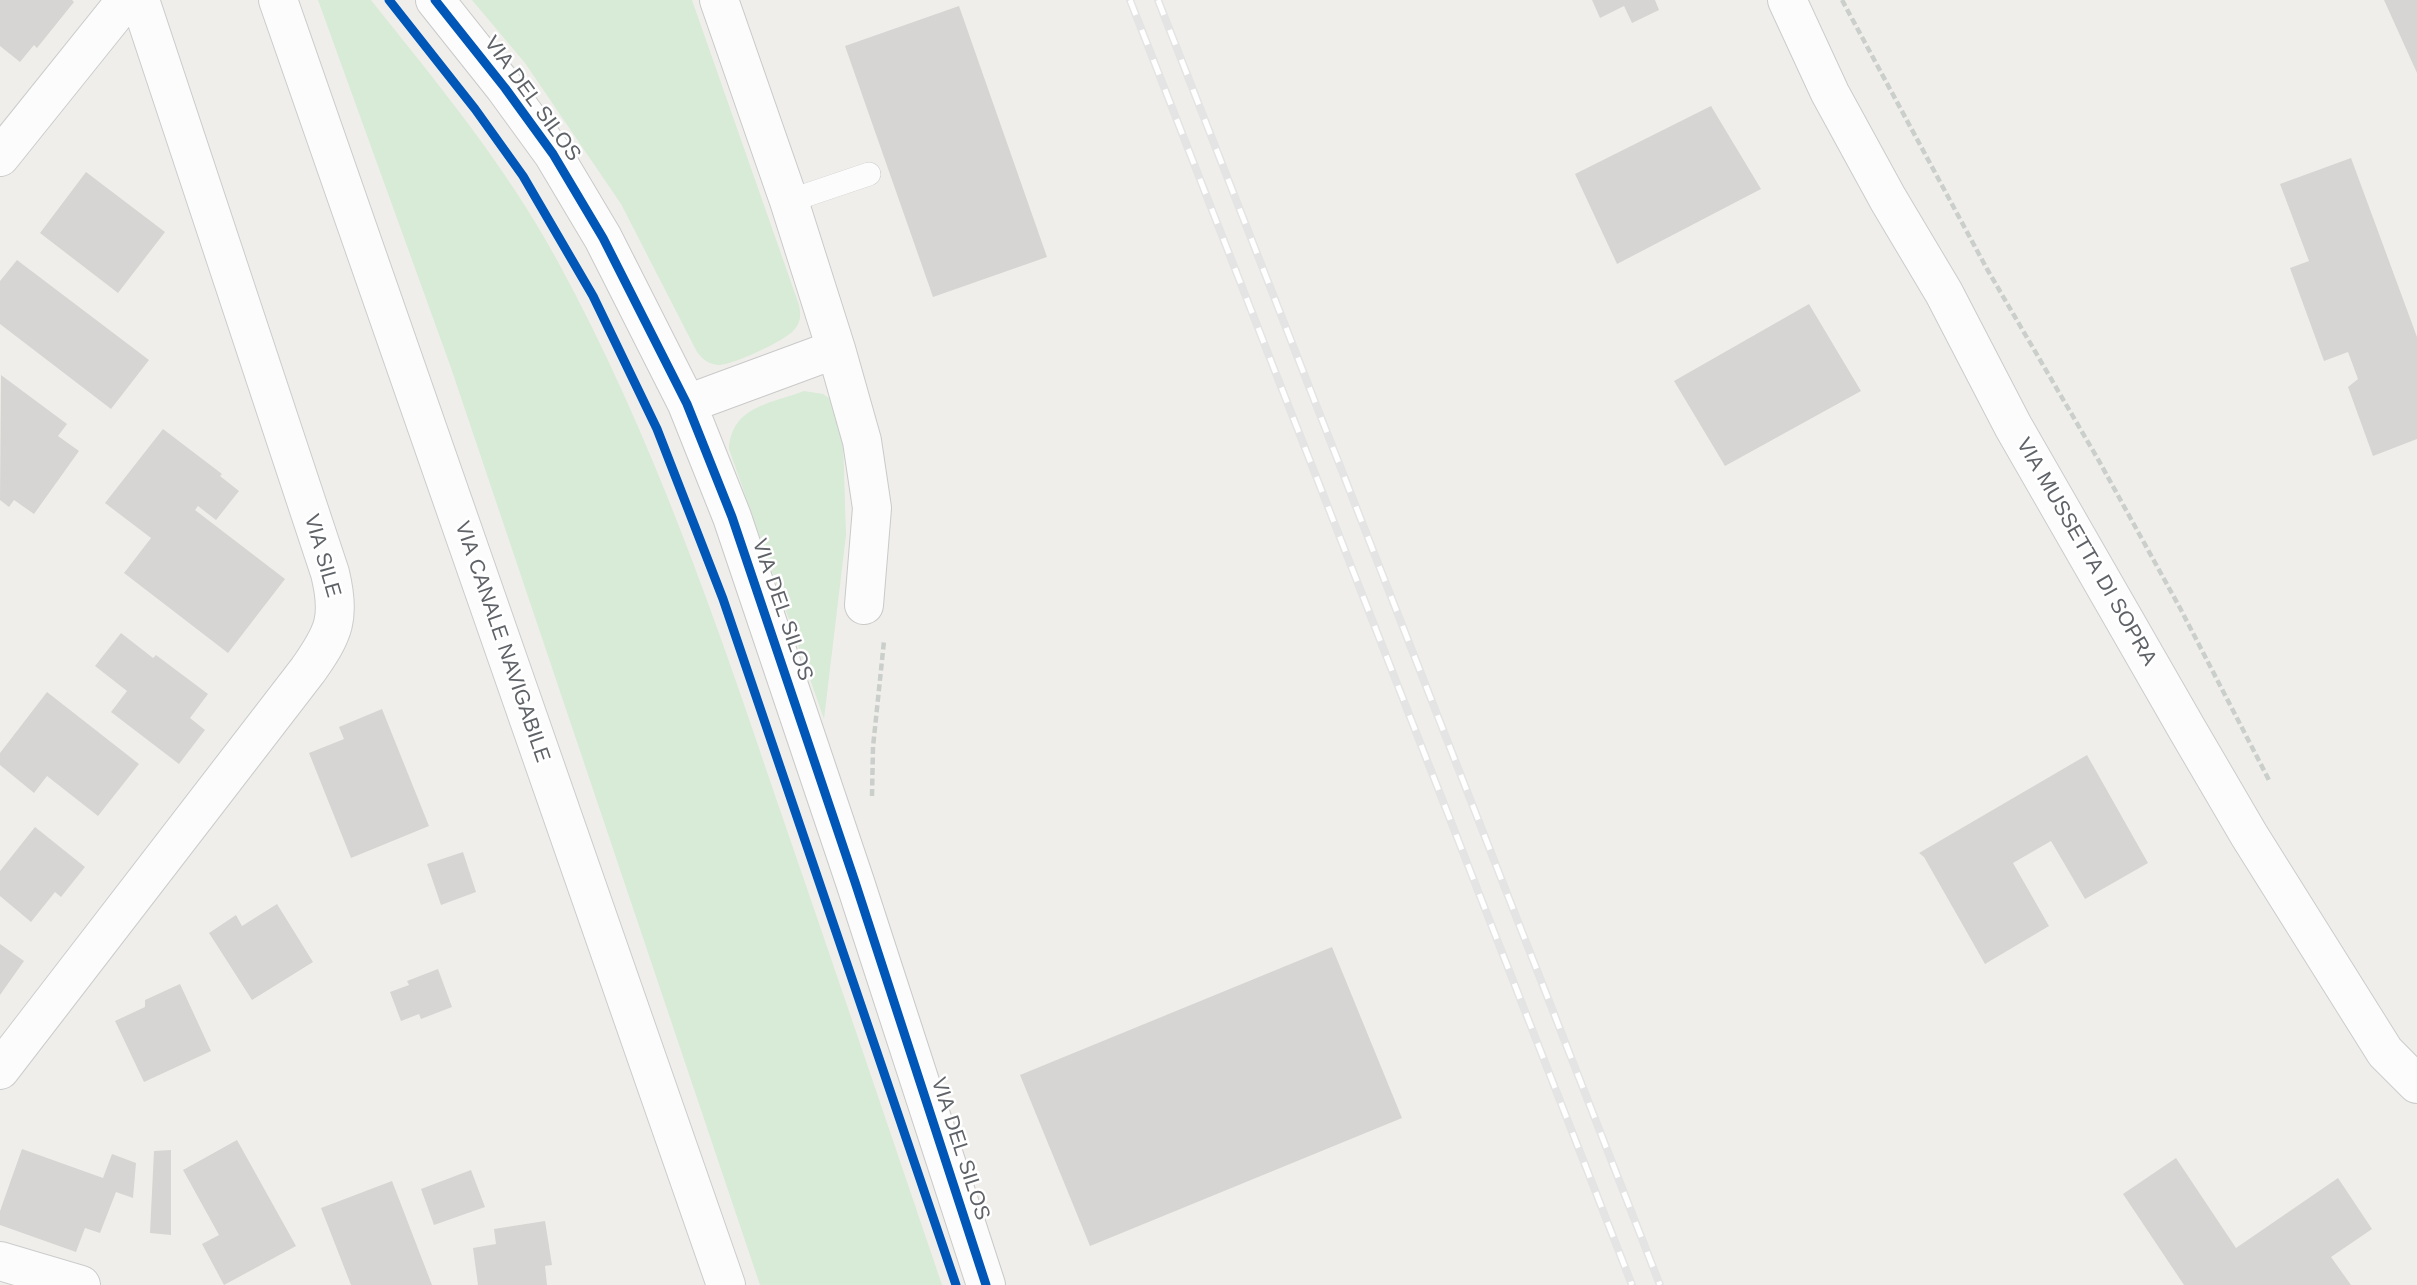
<!DOCTYPE html>
<style>
body{margin:0}
canvas{display:block;background:#efeeea}
</style>
<canvas width="2417" height="1285"></canvas>
<script>
const ctx = document.querySelector('canvas').getContext('2d');
ctx.lineJoin = 'round';
function fill(path, color) {
  ctx.fillStyle = color;
  ctx.fill(path, 'evenodd');
}
function strokePath(path, color, width, dash) {
  ctx.strokeStyle = color;
  ctx.lineWidth = width;
  ctx.lineCap = dash ? 'butt' : 'round';
  ctx.setLineDash(dash || []);
  ctx.stroke(path);
}
function write(font, color, halo, rows, align = 'center') {
  ctx.font = font + ' Helvetica,sans-serif';
  ctx.lineWidth = 5;
  ctx.setLineDash([]);
  ctx.textBaseline = 'middle';
  ctx.strokeStyle = halo;
  ctx.fillStyle = color;
  for (const [text, x, y, turn = 0] of rows) {
    ctx.save();
    ctx.translate(x, y);
    ctx.rotate((+turn || 0) * Math.PI / 180);
    ctx.textAlign = isNaN(turn) ? turn : align;
    if (halo) ctx.strokeText(text, 0, 0);
    ctx.fillText(text, 0, 0);
    ctx.restore();
  }
}
fill(new Path2D(`
 M318,0H371C438,84 506,166 557,260C652,434 716,620 779,807C834,966 888,1126 942,1285H760L450,365Z
 M472,0H692L799,305C801,314 801,323 794,330C785,341 734,364 720,365C710,365 703,360 697,352L621,204L525,63Z
 M804,391L823,394L832,400L843,440L846,535L824,719L729,449C732,406 770,404 804,391Z`), '#d8ebd6');
fill(new Path2D(`
 M0,0H72L74,2L37,48L34,45L20,62L0,46Z
 M1592,0H1655L1659,10L1632,23L1624,6L1600,18Z
 M2384,0H2417V73Z
 M959,6L1047,257L933,297L845,46Z
 M1711,106L1761,189L1617,264L1575,174Z
 M2351,158L2417,337V439L2373,456L2348,387L2358,379L2348,352L2324,361L2290,268L2309,261L2280,184Z
 M86,172L165,232L118,293L40,233Z
 M17,260L149,360L111,409L0,324V281Z
 M1809,304L1861,391L1725,466L1674,381Z
 M1,375L67,424L58,436L79,451L34,514L14,500L9,507L0,500Z
 M163,429L222,474L220,476L239,491L216,520L198,506L195,510L285,579L228,653L124,573L151,538L105,503Z
 M121,633L153,658L156,655L208,694L190,718L205,730L179,764L111,712L127,691L95,666Z
 M47,692L139,764L98,816L47,776L34,793L0,765V753Z
 M382,709L429,826L351,858L309,753L344,739L339,727Z
 M2087,755L2148,863L2085,899L2051,841L2013,863L2049,926L1985,964L1924,857L1919,853Z
 M35,827L85,867L61,897L55,892L31,922L0,896V871Z
 M463,852L476,892L441,905L427,864Z
 M277,904L313,962L252,1000L209,933L236,915L242,926Z
 M0,944L24,961L0,995Z
 M1332,947L1402,1118L1090,1246L1020,1075Z
 M438,969L452,1007L421,1019L419,1014L401,1021L390,992L409,985L407,981Z
 M180,984L211,1051L144,1082L115,1021L145,1007V1000Z
 M237,1140L296,1246L224,1285L202,1244L219,1235L183,1170Z
 M22,1149L103,1178L112,1154L136,1163L133,1198L116,1192L100,1233L85,1228L76,1252L0,1225V1211Z
 M171,1150V1235L150,1233L154,1151Z
 M2176,1158L2236,1248L2338,1178L2372,1229L2331,1257L2351,1285H2184L2123,1194Z
 M471,1170L485,1207L434,1225L421,1189Z
 M392,1181L432,1285H351L321,1208Z
 M545,1221L552,1265L545,1266L547,1285H478L473,1248L496,1244L494,1229Z`), '#d6d5d3');
const lane = new Path2D(`
 M789,201L869,174`);
const street = new Path2D(`
 M278,0L726,1285
 M1787,0L1830,93L1888,199L1944,293L2013,426L2187,729L2249,835L2385,1052L2417,1084
 M0,157L126,0
 M0,1070L308,670C334,633 341,618 330,573L140,0
 M0,1261L81,1285`);
const secondary = new Path2D(`
 M435,0L505,88L553,154L603,238L687,404L732,517L855,882L986,1285
 M719,0L789,201L836,349L862,441L872,508L864,605
 M687,404L836,349`);
strokePath(lane, '#cbcccc', 24);
strokePath(street, '#cbcccc', 40);
strokePath(secondary, '#cacacb', 40);
strokePath(new Path2D(`
 M1842,0L1987,269L2099,461L2180,608L2270,782
 M872,796L873,747L884,641`), '#cacfcc', 4.5, [7, 3.5]);
strokePath(lane, '#fdfcfc', 23);
strokePath(street, '#fdfcfc', 38);
strokePath(secondary, '#fdfcfc', 38);
const rail = new Path2D(`
 M1130,0L1632,1285
 M1158,0L1660,1285`);
strokePath(rail, '#e4e4e4', 8);
strokePath(rail, '#fff', 5, [16]);
strokePath(new Path2D(`
 M389,0L475,109L523,176L593,296L657,429L723,599L956,1285
 M435,0L505,88L553,154L603,238L687,404L732,517L855,882L986,1285`), '#0057b8', 9);
write('21px', '#5f6368', '#fff', [
 ["VIA DEL SILOS",532,99,54],
 ["VIA MUSSETTA DI SOPRA",2086,552,60],
 ["VIA SILE",322,556,74],
 ["VIA DEL SILOS",782,610,71],
 ["VIA CANALE NAVIGABILE",502,642,71],
 ["VIA DEL SILOS",960,1149,72]
]);
</script>
